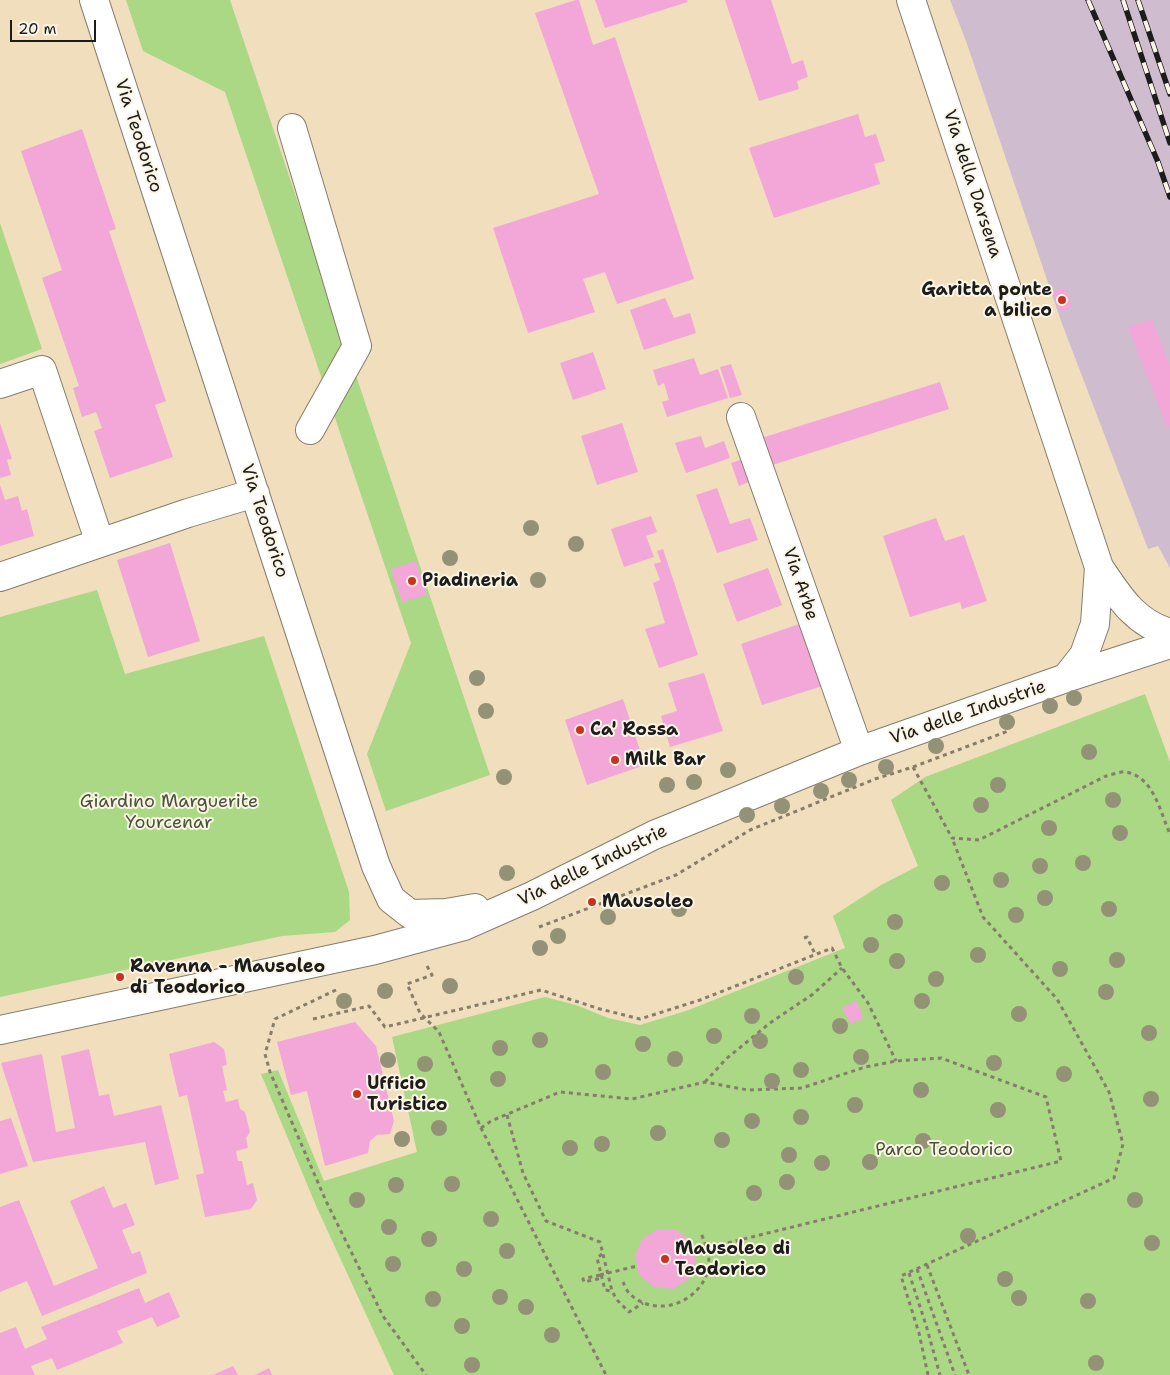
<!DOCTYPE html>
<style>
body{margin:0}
#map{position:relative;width:1170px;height:1375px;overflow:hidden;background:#f0debd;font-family:"Shantell Sans",sans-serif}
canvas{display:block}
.scale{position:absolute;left:10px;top:20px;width:86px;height:22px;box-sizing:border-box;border:2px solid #1c1c1c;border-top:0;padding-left:6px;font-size:15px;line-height:18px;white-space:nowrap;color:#1c1c1c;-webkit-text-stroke:4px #fcf5e5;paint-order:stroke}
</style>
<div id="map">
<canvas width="1170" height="1375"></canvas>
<div class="scale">20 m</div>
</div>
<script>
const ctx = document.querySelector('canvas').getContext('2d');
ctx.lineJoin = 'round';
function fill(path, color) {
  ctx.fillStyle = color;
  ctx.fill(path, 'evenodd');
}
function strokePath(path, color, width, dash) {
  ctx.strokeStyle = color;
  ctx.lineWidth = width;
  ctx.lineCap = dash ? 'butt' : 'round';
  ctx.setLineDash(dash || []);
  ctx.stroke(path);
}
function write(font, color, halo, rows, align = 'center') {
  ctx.font = font + ' "Shantell Sans",sans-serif';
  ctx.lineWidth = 4;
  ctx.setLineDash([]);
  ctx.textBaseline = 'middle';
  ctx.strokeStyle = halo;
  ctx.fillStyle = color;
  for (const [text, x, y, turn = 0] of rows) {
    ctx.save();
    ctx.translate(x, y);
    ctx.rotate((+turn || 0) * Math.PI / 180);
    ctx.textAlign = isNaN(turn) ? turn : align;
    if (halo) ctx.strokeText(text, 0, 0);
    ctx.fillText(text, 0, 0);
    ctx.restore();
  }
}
fill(new Path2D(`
 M950,0H1170V568L1158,546L1148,549L1061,321L966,41Z`), '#cfbdcf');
fill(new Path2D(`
 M126,0H230L490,775L386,811L367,754L411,643L225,92L143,51Z
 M0,223L42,349L0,364Z
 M97,590L125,674L264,636L349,892L350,920L335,932L282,936L0,997V617Z
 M1145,694L1170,762V1375H394L317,1208L261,1074L278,1070L324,1181L417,1152L392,1037L545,997L576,1005L608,1018L640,1025L686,1011L845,948L833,916L881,885L918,866L891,800L925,777Z`), '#aad885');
fill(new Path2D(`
 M576,0H579L593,45L615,37L694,279L617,304L605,272L583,279L595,312L528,333L493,228L599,194L535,13Z
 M595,0H687L688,2L605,28Z
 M725,0H771L792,64L803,60L808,77L797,81L799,89L759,101Z
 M858,114L865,137L876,134L885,161L874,164L880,184L774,218L749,148Z
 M82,129L116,229L109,231L166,401L155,405L173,457L110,478L94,431L102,428L96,412L82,417L73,388L79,386L42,278L62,270L21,151Z
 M1065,288L1072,307L1060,311L1053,292Z
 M665,298L674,318L690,313L696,333L644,350L630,310Z
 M1152,319L1170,366V426L1167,427L1128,327Z
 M593,352L606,389L573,400L560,363Z
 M694,358L700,375L718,369L728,398L667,417L662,402L669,400L664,383L658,386L653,370Z
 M731,364L742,395L730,398L720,367Z
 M940,382L949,409L763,468L755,440Z
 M0,423L12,459L7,460L11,475L0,478Z
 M622,423L638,472L597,485L581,436Z
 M701,436L705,448L724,441L730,458L686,473L675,443Z
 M749,457L756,479L739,486L731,463Z
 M0,485L5,500L18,496L22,511L27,509L34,536L0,546Z
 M717,488L730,524L750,518L758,540L717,553L696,495Z
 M651,516L657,532L646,536L654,557L624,567L611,529Z
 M936,518L945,541L964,535L987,601L962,609L960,602L910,617L883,536Z
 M170,543L200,641L148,657L117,560Z
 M663,549L698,655L659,668L645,629L665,623L653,583L660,580L654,564L661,562L657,551Z
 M416,561L427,595L402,602L391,569Z
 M768,568L782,605L737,622L723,584Z
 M808,621L829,684L762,705L741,644Z
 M704,673L723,731L670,747L661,716L677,711L668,683Z
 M623,699L645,765L587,785L565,720Z
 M856,1001L864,1017L851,1024L842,1008Z
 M355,1022L376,1046L394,1121L390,1134L377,1135L370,1141L368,1153L325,1166L307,1091L291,1095L277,1042Z
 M214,1042L224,1049L227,1065L222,1066L227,1090L223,1091L226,1102L238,1099L240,1109L245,1112L250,1132L246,1138L248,1148L236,1151L238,1161H242L247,1185L253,1183L257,1200L251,1209L205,1217L196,1175L204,1173L187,1095L179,1097L169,1054Z
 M89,1049L99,1096L109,1094L114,1116L161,1105L179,1179L155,1185L145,1142L33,1162L1,1063L42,1054L56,1132L75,1128L61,1056Z
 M11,1118L28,1166L0,1174V1121Z
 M104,1186L113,1208L126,1203L135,1225L122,1230L132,1254L140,1251L147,1273L42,1316L27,1281L0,1292V1207L19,1200L54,1286L98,1268L70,1201Z
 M658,1229L677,1230L692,1242L696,1261L689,1279L673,1289L654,1287L639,1275L635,1256L636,1253L642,1239Z
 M139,1288L145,1303L169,1292L180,1317L157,1327L152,1317L117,1331L123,1343L57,1370L52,1358L31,1366L35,1375H0V1333L16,1327L25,1349L47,1339L41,1327Z
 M233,1366L238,1375H213Z
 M269,1368L272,1375H255Z`), '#f2a7d8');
const minor = new Path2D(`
 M94,0L376,866L391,899L410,914L446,913L475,908
 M911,0L1099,567C1118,595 1134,623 1170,633
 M292,128L357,346L310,430
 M0,384L42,370L100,543L0,577
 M741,417L859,751
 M100,543L188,513L255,493
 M1066,678L1084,655L1095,624L1099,567
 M0,1030L375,950L464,926L532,896L654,835L859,751L1066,678L1170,644`);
strokePath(minor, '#867d6c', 30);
strokePath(new Path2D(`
 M913,767L952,838L979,840L1106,776C1112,775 1120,771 1126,772C1154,777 1160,812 1170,834
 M539,927L676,875L750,830L875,779L913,767L1008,731
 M804,938L807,937L815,954
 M427,966L432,975L407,984L420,1013L439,1032L481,1128L606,1375
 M336,990L275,1019L265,1054L270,1072L326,1201L383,1316L426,1375
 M313,1019L369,1006L385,1027L541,990L600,1009L640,1019L700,1000L832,948L842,968L868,1003L896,1061
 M705,1082L726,1059L770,1023L813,994L842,968
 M507,1115L523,1173L546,1221L600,1242L612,1291L617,1300L629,1312L643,1303
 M481,1128L491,1121L560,1092L632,1099L705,1082L748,1090L802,1088L865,1067L896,1061L941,1058L1046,1097L1061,1161L707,1248
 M602,1254L597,1258L605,1290L611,1291
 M927,1265L969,1375
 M917,1269L955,1375
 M909,1273L926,1325L940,1375
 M600,1275L583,1279L584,1282L602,1278
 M623,1282C625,1286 627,1292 631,1295C659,1320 706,1300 709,1263C709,1252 705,1243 701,1233
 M928,1375L919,1333L901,1276L1114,1178L1123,1144L1109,1092L1057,999L983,917L952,838`), '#867d6c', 3, [4, 4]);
strokePath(minor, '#fff', 28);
const rail = new Path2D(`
 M1088,0L1158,162L1170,197
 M1123,0L1170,143
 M1138,0L1170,94`);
strokePath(rail, '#1c1c1c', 5.5);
strokePath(rail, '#fcf5e5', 4, [11]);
strokePath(new Path2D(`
 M600,1275L637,1266`), '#867d6c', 3, [4, 4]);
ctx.fillStyle = '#939276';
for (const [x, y] of [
 [531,528],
 [576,544],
 [450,558],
 [538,580],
 [477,678],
 [1074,698],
 [1050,706],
 [486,711],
 [1007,722],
 [936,746],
 [1089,752],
 [886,767],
 [728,770],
 [504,777],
 [849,780],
 [694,782],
 [667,785],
 [998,785],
 [821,791],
 [1113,800],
 [981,805],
 [782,806],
 [747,815],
 [1049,828],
 [1120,833],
 [1083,863],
 [1040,866],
 [507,873],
 [1001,880],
 [942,883],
 [1045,898],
 [679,909],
 [1109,909],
 [1016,915],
 [608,917],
 [895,922],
 [558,936],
 [871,945],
 [540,948],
 [978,955],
 [1117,960],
 [897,961],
 [1060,969],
 [796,977],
 [936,979],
 [450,986],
 [385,991],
 [1106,992],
 [344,1001],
 [922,1001],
 [1019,1014],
 [752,1016],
 [840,1026],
 [1149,1033],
 [714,1036],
 [540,1040],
 [760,1041],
 [643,1044],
 [500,1048],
 [861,1057],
 [675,1059],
 [388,1060],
 [994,1063],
 [425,1064],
 [801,1070],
 [603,1072],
 [1064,1074],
 [498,1079],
 [772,1081],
 [921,1090],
 [1151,1099],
 [855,1105],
 [998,1110],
 [801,1117],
 [752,1121],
 [439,1128],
 [658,1133],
 [402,1139],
 [722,1140],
 [923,1141],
 [602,1144],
 [570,1148],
 [789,1155],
 [870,1162],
 [822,1163],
 [787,1182],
 [452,1184],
 [396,1185],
 [754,1193],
 [357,1200],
 [1135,1200],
 [491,1219],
 [389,1227],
 [968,1236],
 [429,1239],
 [1152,1243],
 [507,1251],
 [393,1264],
 [464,1269],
 [1005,1279],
 [500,1297],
 [1019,1298],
 [433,1299],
 [1088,1301],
 [526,1307],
 [462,1326],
 [552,1335],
 [1096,1363],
 [472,1365]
]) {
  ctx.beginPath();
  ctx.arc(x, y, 8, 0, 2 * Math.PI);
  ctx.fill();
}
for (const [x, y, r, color] of [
 [1062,300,5,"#c8321e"],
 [412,581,5,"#c8321e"],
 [580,730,5,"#c8321e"],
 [615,760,5,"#c8321e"],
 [592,902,5,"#c8321e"],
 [120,977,5,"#c8321e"],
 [357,1094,5,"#c8321e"],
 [665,1259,5,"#c8321e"]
]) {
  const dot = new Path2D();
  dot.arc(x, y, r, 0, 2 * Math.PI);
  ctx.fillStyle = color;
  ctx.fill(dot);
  strokePath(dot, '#fcf5e5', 2);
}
write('18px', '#1c1c1c', '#fcf5e5', [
 ["Via Teodorico",138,136,72],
 ["Via della Darsena",972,184,72],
 ["Via Teodorico",264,521,72],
 ["Via Arbe",800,584,71],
 ["Via delle Industrie",968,713,-19],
 ["Via delle Industrie",593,866,-26]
]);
write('bold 18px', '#1c1c1c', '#fcf5e5', [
 ["Garitta ponte",1052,290,"right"],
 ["a bilico",1052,311,"right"],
 ["Piadineria",422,581],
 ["Ca' Rossa",590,730],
 ["Milk Bar",625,760],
 ["Mausoleo",602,902],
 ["Ravenna - Mausoleo",130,967],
 ["di Teodorico",130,988],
 ["Ufficio",367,1084],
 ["Turistico",367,1105],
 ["Mausoleo di",675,1249],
 ["Teodorico",675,1270]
], 'left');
write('18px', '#47543c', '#fcf5e5', [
 ["Giardino Marguerite",169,802],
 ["Yourcenar",169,823],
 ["Parco Teodorico",944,1150]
]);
</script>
